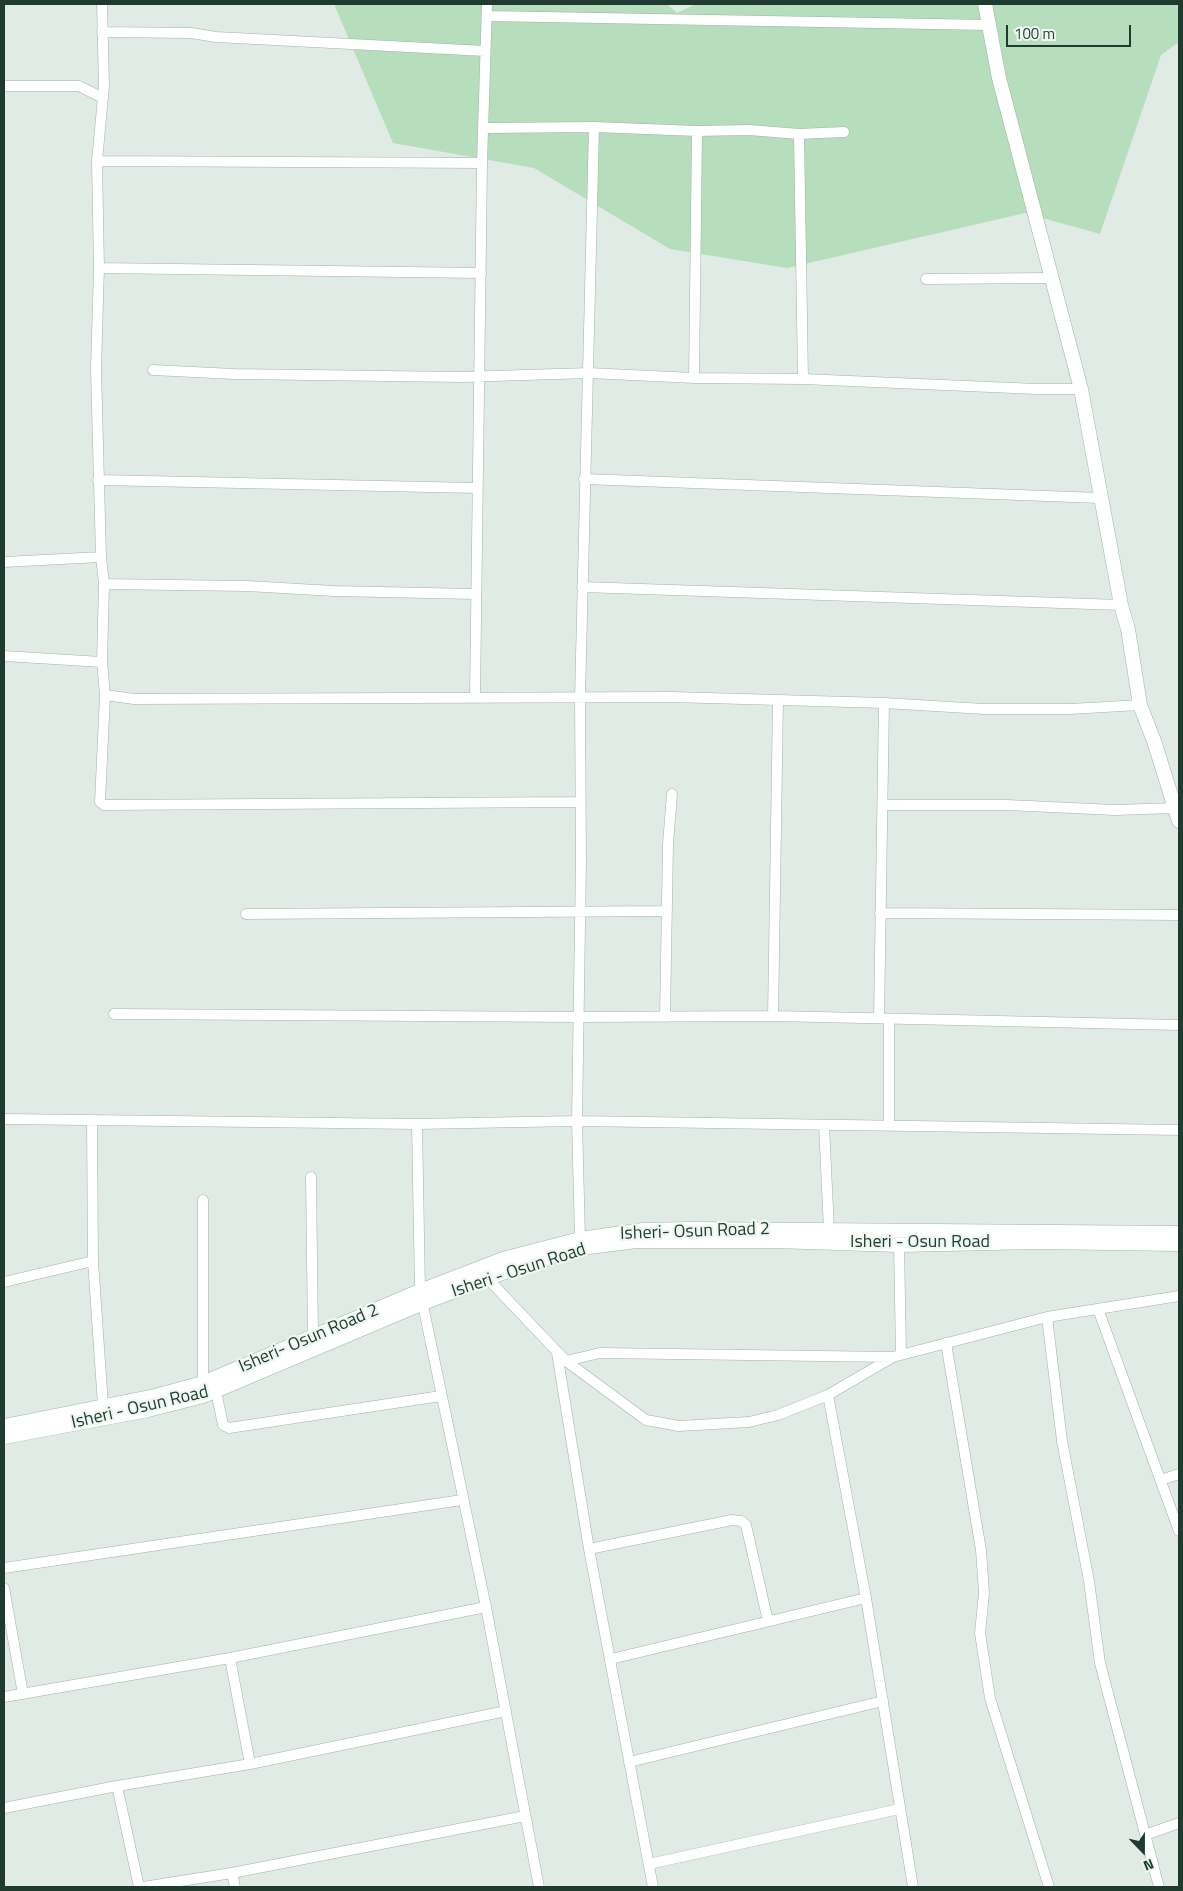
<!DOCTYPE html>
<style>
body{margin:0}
#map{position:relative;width:1183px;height:1891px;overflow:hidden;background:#dfebe4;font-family:"Titillium Web",sans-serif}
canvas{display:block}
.frame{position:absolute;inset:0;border:5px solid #1f3b30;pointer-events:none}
.north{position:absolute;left:1118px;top:1826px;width:50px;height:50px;-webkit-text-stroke:4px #eff7f2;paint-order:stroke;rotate:158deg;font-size:14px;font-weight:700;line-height:20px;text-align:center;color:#1f3b30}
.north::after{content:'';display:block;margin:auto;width:18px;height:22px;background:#1f3b30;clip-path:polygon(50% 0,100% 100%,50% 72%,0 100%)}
.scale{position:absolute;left:1006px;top:25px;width:125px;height:22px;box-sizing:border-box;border:2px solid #1f3b30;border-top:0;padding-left:6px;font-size:15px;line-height:18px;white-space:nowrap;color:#1f3b30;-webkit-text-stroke:4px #eff7f2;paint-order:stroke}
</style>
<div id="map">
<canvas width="1183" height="1891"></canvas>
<div class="frame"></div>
<div class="north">N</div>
<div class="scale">100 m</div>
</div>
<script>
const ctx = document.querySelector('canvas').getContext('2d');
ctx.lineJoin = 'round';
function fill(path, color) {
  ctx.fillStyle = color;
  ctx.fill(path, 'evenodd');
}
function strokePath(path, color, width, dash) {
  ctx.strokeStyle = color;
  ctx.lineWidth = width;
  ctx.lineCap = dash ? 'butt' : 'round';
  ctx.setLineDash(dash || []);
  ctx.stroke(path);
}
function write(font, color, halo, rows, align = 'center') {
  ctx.font = font + ' "Titillium Web",sans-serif';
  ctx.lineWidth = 4.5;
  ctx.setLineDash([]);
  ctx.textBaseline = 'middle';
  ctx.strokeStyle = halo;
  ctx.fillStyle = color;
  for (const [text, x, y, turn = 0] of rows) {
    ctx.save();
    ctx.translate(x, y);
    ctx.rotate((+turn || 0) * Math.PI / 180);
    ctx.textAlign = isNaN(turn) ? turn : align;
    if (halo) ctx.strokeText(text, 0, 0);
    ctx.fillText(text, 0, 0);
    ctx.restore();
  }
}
fill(new Path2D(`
 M334,4H667L677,13L696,4H1179V42L1161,55L1100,234L1025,213L787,268L670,249L534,168L393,143Z`), '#b6ddbc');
const street = new Path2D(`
 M487,16L988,25
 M102,32L191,33L216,37L485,51
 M4,86H79L103,98
 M484,128L594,127L697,131L749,130L799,134L844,132
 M799,134L803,379
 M97,161L482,163
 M99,268L481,273
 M926,279L1052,278
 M153,370L234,374L461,377L589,373L694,378L803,379L1037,389H1081
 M694,378L697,131
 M584,479L1101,498
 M98,480L477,488
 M4,562L101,557
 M104,584L247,586L334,591L474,594
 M582,587L1121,605
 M4,656L102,662L105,695L100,802L104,805L580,802
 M102,662L104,584L101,557L96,369L99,268L97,161L104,86L102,4
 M105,695L134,699L672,697L884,703L984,709H1070L1140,705
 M475,697L482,163L487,4
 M883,805H1007L1115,810L1175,808
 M880,913L1179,915
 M246,914L667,911
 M114,1014L578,1017L773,1016L1179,1025
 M773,1016L778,701
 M665,1017L668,844L672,794
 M879,1018L884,703
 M889,1020V1126
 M4,1119L417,1124L577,1121L1179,1130
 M92,1121L93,1261L103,1405
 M417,1124L420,1291L486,1607L539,1887
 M824,1125L829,1230
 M311,1177L313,1337
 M580,1239L577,1121L581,861L580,697L594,127
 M899,1245L901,1354
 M487,1278L566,1361L646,1420L679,1426L749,1422L778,1415L828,1395L893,1357
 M4,1282L93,1261
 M1098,1309L1179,1531
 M1047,1317L1062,1441L1089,1581L1100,1663L1159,1887
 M946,1343L981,1550L984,1593L980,1633L990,1698L1049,1887
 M557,1353L589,1549L653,1887
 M566,1361L600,1353L893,1357L1047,1317L1179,1296
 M203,1383V1200
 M216,1391L223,1425L229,1428L441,1396
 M828,1395L866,1598L913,1887
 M1161,1480L1179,1474
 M589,1549L732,1520L741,1521L746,1525L768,1621
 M4,1568L462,1500
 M4,1588L23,1694
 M230,1658L250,1764
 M611,1659L866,1598
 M4,1697L230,1658L486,1607
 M629,1762L883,1701
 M117,1786L139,1887
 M4,1808L117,1786L250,1764L506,1711
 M1145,1835L1179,1823
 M649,1864L899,1809
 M232,1873L235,1887
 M143,1887L232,1873L525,1816`);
const secondary = new Path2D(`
 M985,4L999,78L1081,389L1121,605L1128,629L1140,705L1154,741L1179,821
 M4,1426L155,1396L203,1383L420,1291L503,1259L580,1239L643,1230L690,1229L1179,1233
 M4,1437L148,1410L203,1396L423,1303L505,1272L581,1248L636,1241H775L899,1245L1038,1242L1179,1244`);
strokePath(street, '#a2b3aa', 11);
strokePath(secondary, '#9db7aa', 15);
strokePath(street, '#fff', 10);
strokePath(secondary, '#fff', 14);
write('18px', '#1f3b30', '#eff7f2', [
 ["Isheri- Osun Road 2",695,1232,-2],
 ["Isheri - Osun Road",920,1243],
 ["Isheri - Osun Road",519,1271,-18],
 ["Isheri- Osun Road 2",309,1339,-23],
 ["Isheri - Osun Road",140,1408,-13]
]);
</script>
